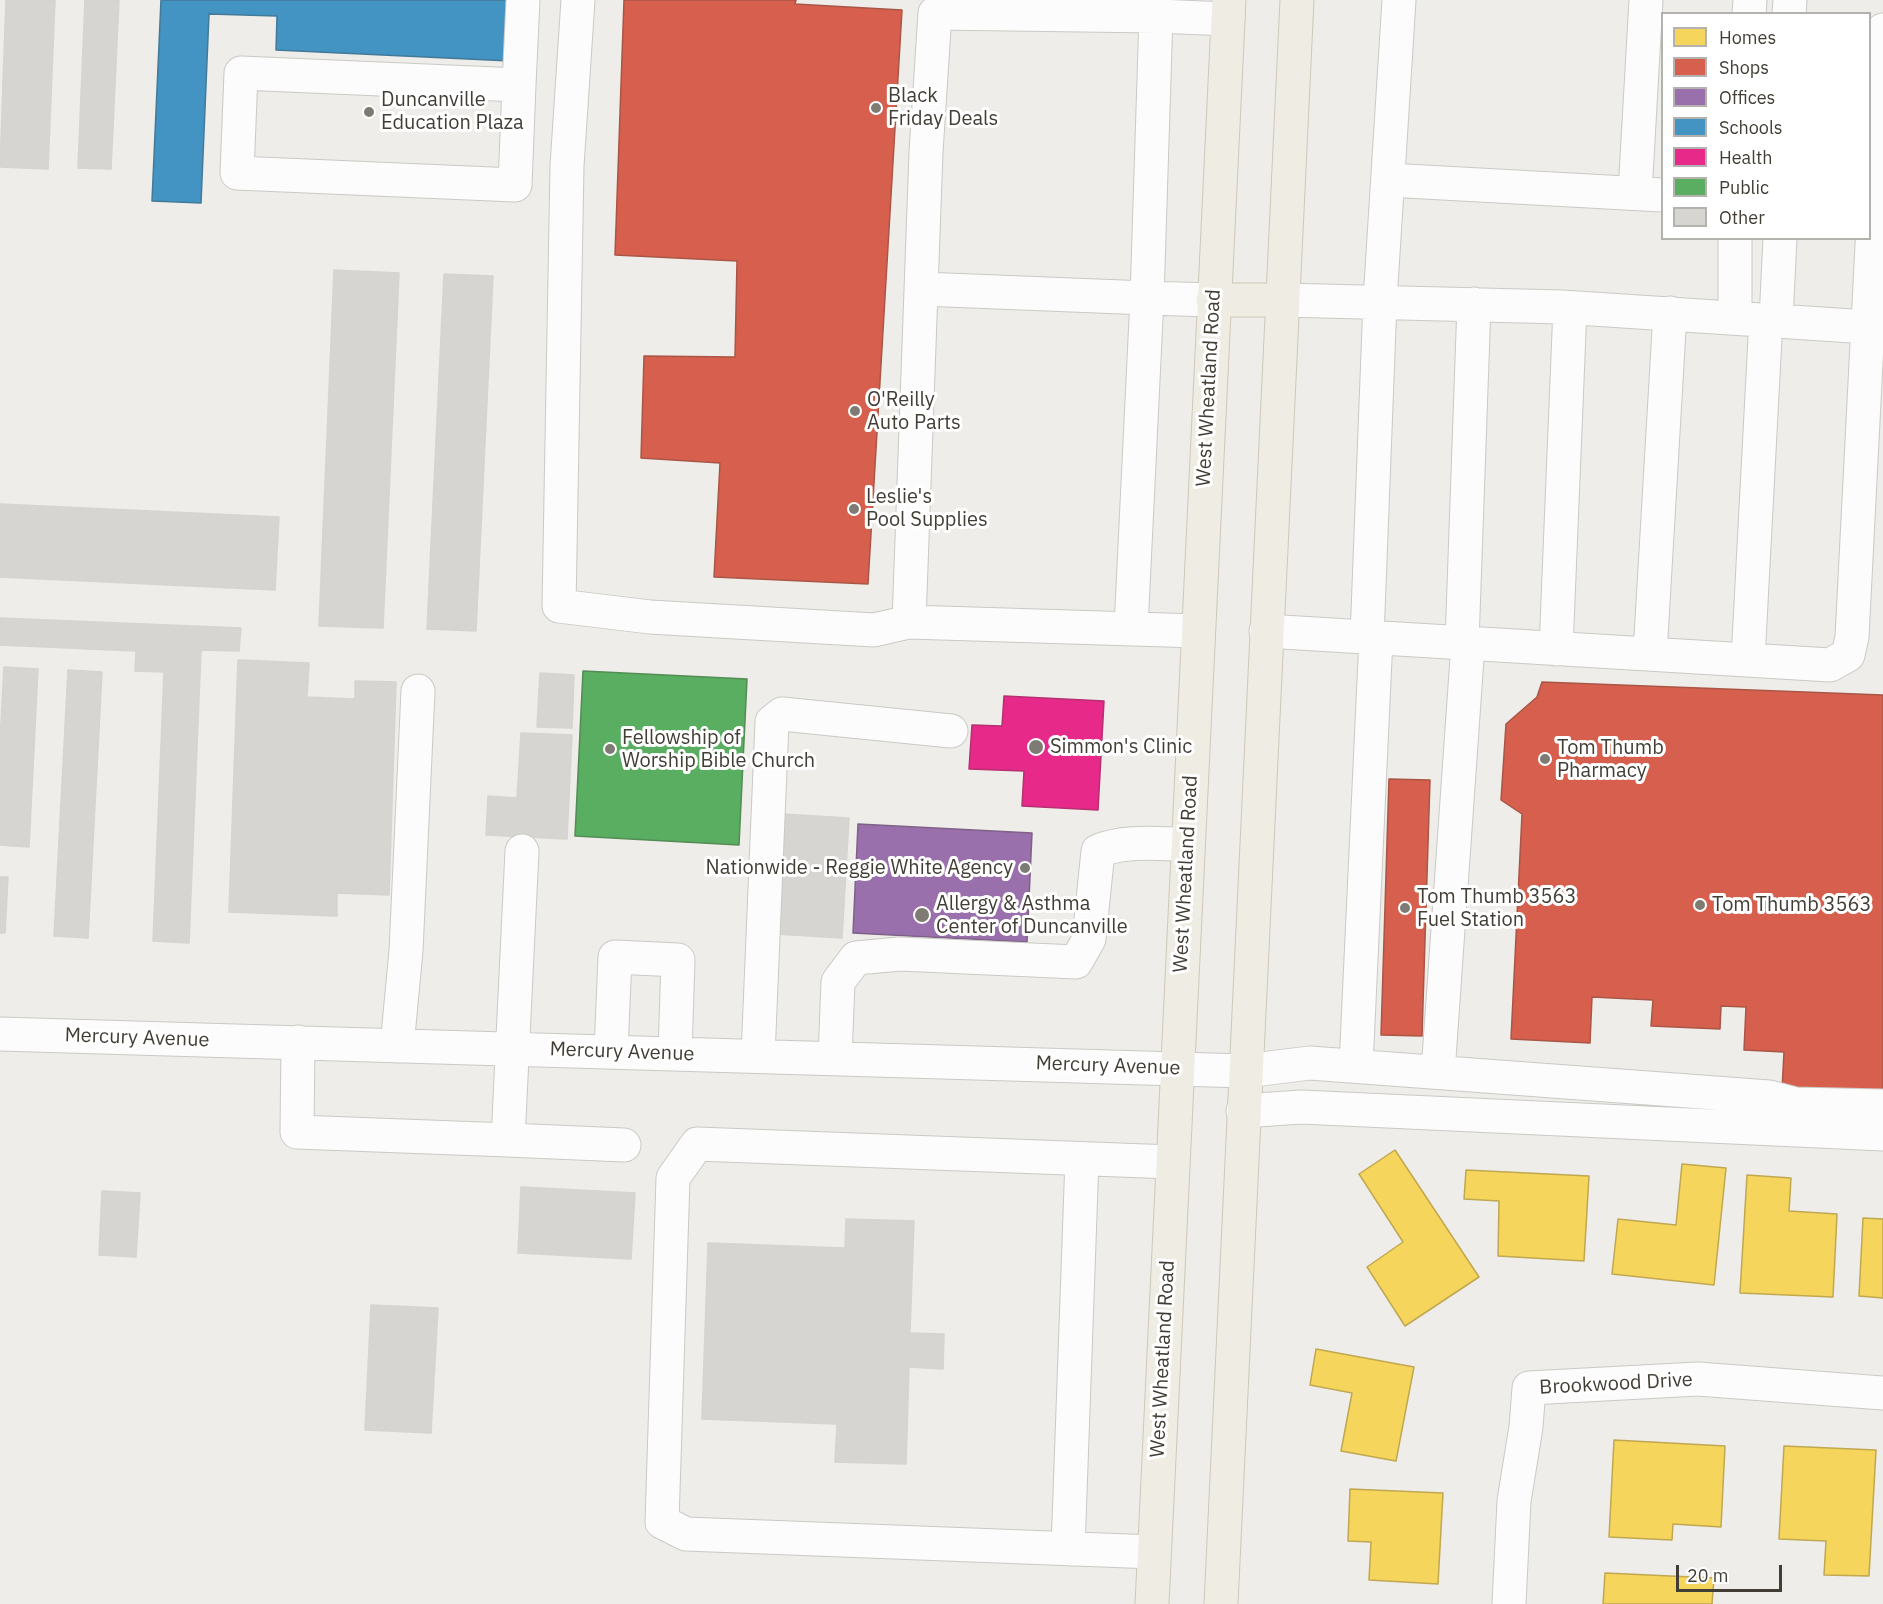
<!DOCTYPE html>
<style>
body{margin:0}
#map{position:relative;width:1883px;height:1604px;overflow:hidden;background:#eeede9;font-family:"IBM Plex Sans",sans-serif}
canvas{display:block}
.legend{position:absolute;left:1661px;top:12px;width:210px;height:228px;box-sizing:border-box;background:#fff;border:2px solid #b3b2af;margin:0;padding:8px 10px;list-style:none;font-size:18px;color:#423e36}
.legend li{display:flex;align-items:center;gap:12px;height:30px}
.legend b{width:30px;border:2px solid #b3b2af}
.scale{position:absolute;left:1676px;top:1565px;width:106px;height:27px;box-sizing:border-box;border:3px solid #423e36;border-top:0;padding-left:8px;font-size:18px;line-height:21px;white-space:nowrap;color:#423e36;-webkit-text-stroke:4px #fff;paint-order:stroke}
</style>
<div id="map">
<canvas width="1883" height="1604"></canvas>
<ul class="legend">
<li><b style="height:16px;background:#f6d55c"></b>Homes</li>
<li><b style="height:16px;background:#d6604d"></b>Shops</li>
<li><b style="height:16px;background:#9970ab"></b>Offices</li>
<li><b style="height:16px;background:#4393c3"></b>Schools</li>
<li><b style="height:16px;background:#e7298a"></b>Health</li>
<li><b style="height:16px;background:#5aae61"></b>Public</li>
<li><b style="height:16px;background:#d7d5d1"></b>Other</li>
</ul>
<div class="scale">20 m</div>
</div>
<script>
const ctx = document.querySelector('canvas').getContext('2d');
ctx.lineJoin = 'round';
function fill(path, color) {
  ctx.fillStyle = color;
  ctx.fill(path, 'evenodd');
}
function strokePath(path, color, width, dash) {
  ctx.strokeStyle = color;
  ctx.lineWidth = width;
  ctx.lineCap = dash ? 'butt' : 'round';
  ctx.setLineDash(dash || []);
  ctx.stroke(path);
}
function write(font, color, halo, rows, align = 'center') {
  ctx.font = font + ' "IBM Plex Sans",sans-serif';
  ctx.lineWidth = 6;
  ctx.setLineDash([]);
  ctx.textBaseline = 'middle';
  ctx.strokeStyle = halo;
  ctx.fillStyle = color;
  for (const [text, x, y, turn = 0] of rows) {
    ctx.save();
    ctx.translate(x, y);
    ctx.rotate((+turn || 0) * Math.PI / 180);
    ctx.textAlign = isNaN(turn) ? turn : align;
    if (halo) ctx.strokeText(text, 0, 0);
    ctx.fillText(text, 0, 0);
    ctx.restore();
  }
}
const homes = new Path2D(`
 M1395,1150L1479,1277L1405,1326L1367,1267L1403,1242L1359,1174Z
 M1682,1164L1726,1168L1714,1285L1612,1274L1618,1219L1676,1225Z
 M1466,1170L1589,1176L1584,1261L1498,1256L1499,1201L1464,1199Z
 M1747,1175L1791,1178L1789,1211L1837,1214L1833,1297L1740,1293Z
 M1863,1218L1883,1219V1298L1859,1296Z
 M1316,1349L1414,1367L1396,1461L1341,1451L1352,1393L1310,1385Z
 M1614,1440L1725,1446L1721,1527L1673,1524L1672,1540L1609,1537Z
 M1784,1446L1876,1450L1869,1576L1824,1575L1826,1541L1779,1539Z
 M1350,1489L1443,1493L1438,1584L1369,1580L1371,1542L1348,1541Z
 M1605,1573L1714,1578L1712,1604H1603Z`);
fill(homes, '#f6d55c');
strokePath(homes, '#c0a851', 1.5);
const shops = new Path2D(`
 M624,0H796L795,4L902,10L868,584L714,577L720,463L641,458L644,356L735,357L737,261L615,255Z
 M1542,682L1883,695V1095L1782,1090L1784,1052L1744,1050L1746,1007L1721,1006L1720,1029L1651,1026L1653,1000L1592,997L1590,1043L1511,1039L1522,814L1501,800L1506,724L1537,697Z
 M1389,779L1430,780L1422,1036L1381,1035Z`);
fill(shops, '#d6604d');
strokePath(shops, '#aa5646', 1.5);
const offices = new Path2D(`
 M858,824L1032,833L1027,942L853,933Z`);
fill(offices, '#9970ab');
strokePath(offices, '#7f6188', 1.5);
const schools = new Path2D(`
 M161,0H512L510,61L276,50L277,16L209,14L201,203L152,201Z`);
fill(schools, '#4393c3');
strokePath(schools, '#437a99', 1.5);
const health = new Path2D(`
 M1004,696L1104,701L1098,810L1022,806L1024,771L969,769L972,725L1002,726Z`);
fill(health, '#e7298a');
strokePath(health, '#b62f71', 1.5);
const public = new Path2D(`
 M583,671L747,679L739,845L575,836Z`);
fill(public, '#5aae61');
strokePath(public, '#538c54', 1.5);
const building = new Path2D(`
 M6,0H55L48,169L0,167Z
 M85,0H119L111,169L78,168Z
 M334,270L399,273L383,628L319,626Z
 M444,274L493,276L476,631L427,629Z
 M0,504L279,517L275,590L0,577Z
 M0,618L241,628L239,651L201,650L189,943L153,941L164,672L135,671L136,651L0,645Z
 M238,660L309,663L307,697L355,699V681L396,682L389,895L337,893V916L229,912Z
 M4,667L38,669L29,847L0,845V741Z
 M68,670L102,672L88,938L54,936Z
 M540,673L574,675L572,728L537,727Z
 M521,733L572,735L567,839L486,835L488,796L517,798Z
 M782,814L849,818L842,938L776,934Z
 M0,877H8L5,933H0Z
 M521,1187L635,1193L631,1259L518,1253Z
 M102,1191L140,1193L136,1257L99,1255Z
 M846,1219L914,1221L910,1333L944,1334L943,1369L909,1367L906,1464L835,1462L837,1424L702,1419L708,1243L845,1248Z
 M371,1305L438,1308L431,1433L365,1430Z`);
fill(building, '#d7d5d1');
strokePath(building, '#d6d4cf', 1.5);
const minor = new Path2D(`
 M578,0L567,166L559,606L650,617L874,630L909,622
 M1156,0V16L935,13L926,152L909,622L1198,631
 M1749,14L1750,0
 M1789,14L1790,0
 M241,73L519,85L515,185L237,173Z
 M519,85L523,0
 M1388,180L1662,195
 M1635,193L1646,0
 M922,289L1147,298L1131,628
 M1213,300L1147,298L1156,16L1228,19
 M1282,300L1562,307L1868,327
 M1735,317V238
 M1776,320L1780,238
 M1266,631L1830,665L1848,655L1852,637L1883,30
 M1367,638L1380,301L1399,0
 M1462,643L1474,304
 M1556,649L1570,308
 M1650,654L1670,313
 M1748,660L1766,319
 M0,1034L1245,1071L1310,1063L1769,1097L1795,1104L1883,1106
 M298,1042L297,1132L508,1140L522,851
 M397,1046L406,951L418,691
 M611,1052L615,957L678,960L675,1054
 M758,1056L772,722L782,714L951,731
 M835,1058L838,982L856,958L900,954L1076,962L1089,939L1098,851C1126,840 1157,844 1187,844
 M1356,1066L1376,638
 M1438,1072L1468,644
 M1243,1111L1301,1107L1883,1134
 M508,1140L624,1145
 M1068,1549L1082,1159
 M1154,1552L686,1534L662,1522L673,1178L697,1144L1172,1162
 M1509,1604L1514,1501L1526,1427L1529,1388L1698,1379L1883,1393`);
const major = new Path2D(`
 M1213,300H1282
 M1152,1604L1229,0
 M1221,1604L1297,0`);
strokePath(minor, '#cac9c5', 35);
strokePath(major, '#cec8b8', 35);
strokePath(minor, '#fcfcfc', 33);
strokePath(major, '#efece4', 33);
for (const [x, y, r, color] of [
 [876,108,6,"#7e7b75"],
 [369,112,6,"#7e7b75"],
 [855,411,6,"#7e7b75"],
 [854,509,6,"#7e7b75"],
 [1036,747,8,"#7e7b75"],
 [610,749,6,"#7e7b75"],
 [1545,759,6,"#7e7b75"],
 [1025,868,6,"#7e7b75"],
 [1700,905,6,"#7e7b75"],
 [1405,908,6,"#7e7b75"],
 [922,915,8,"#7e7b75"]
]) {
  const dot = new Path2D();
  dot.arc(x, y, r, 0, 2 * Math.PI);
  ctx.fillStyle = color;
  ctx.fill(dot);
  strokePath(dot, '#fff', 2);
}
write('20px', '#423e36', '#fff', [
 ["Black",888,96],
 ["Friday Deals",888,119],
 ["Duncanville",381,100],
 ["Education Plaza",381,123],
 ["O'Reilly",867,400],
 ["Auto Parts",867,423],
 ["Leslie's",866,497],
 ["Pool Supplies",866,520],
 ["Fellowship of",622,738],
 ["Worship Bible Church",622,761],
 ["Simmon's Clinic",1050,747],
 ["Tom Thumb",1557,748],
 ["Pharmacy",1557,771],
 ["Nationwide - Reggie White Agency",1013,868,"right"],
 ["Tom Thumb 3563",1417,897],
 ["Fuel Station",1417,920],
 ["Allergy & Asthma",936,904],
 ["Center of Duncanville",936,927],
 ["Tom Thumb 3563",1712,905]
], 'left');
write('20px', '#423e36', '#fff', [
 ["West Wheatland Road",1209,388,-87],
 ["West Wheatland Road",1186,874,-87],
 ["Mercury Avenue",137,1038,2],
 ["Mercury Avenue",622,1052,2],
 ["Mercury Avenue",1108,1066,2],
 ["West Wheatland Road",1163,1359,-87],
 ["Brookwood Drive",1616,1384,-3]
]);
</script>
